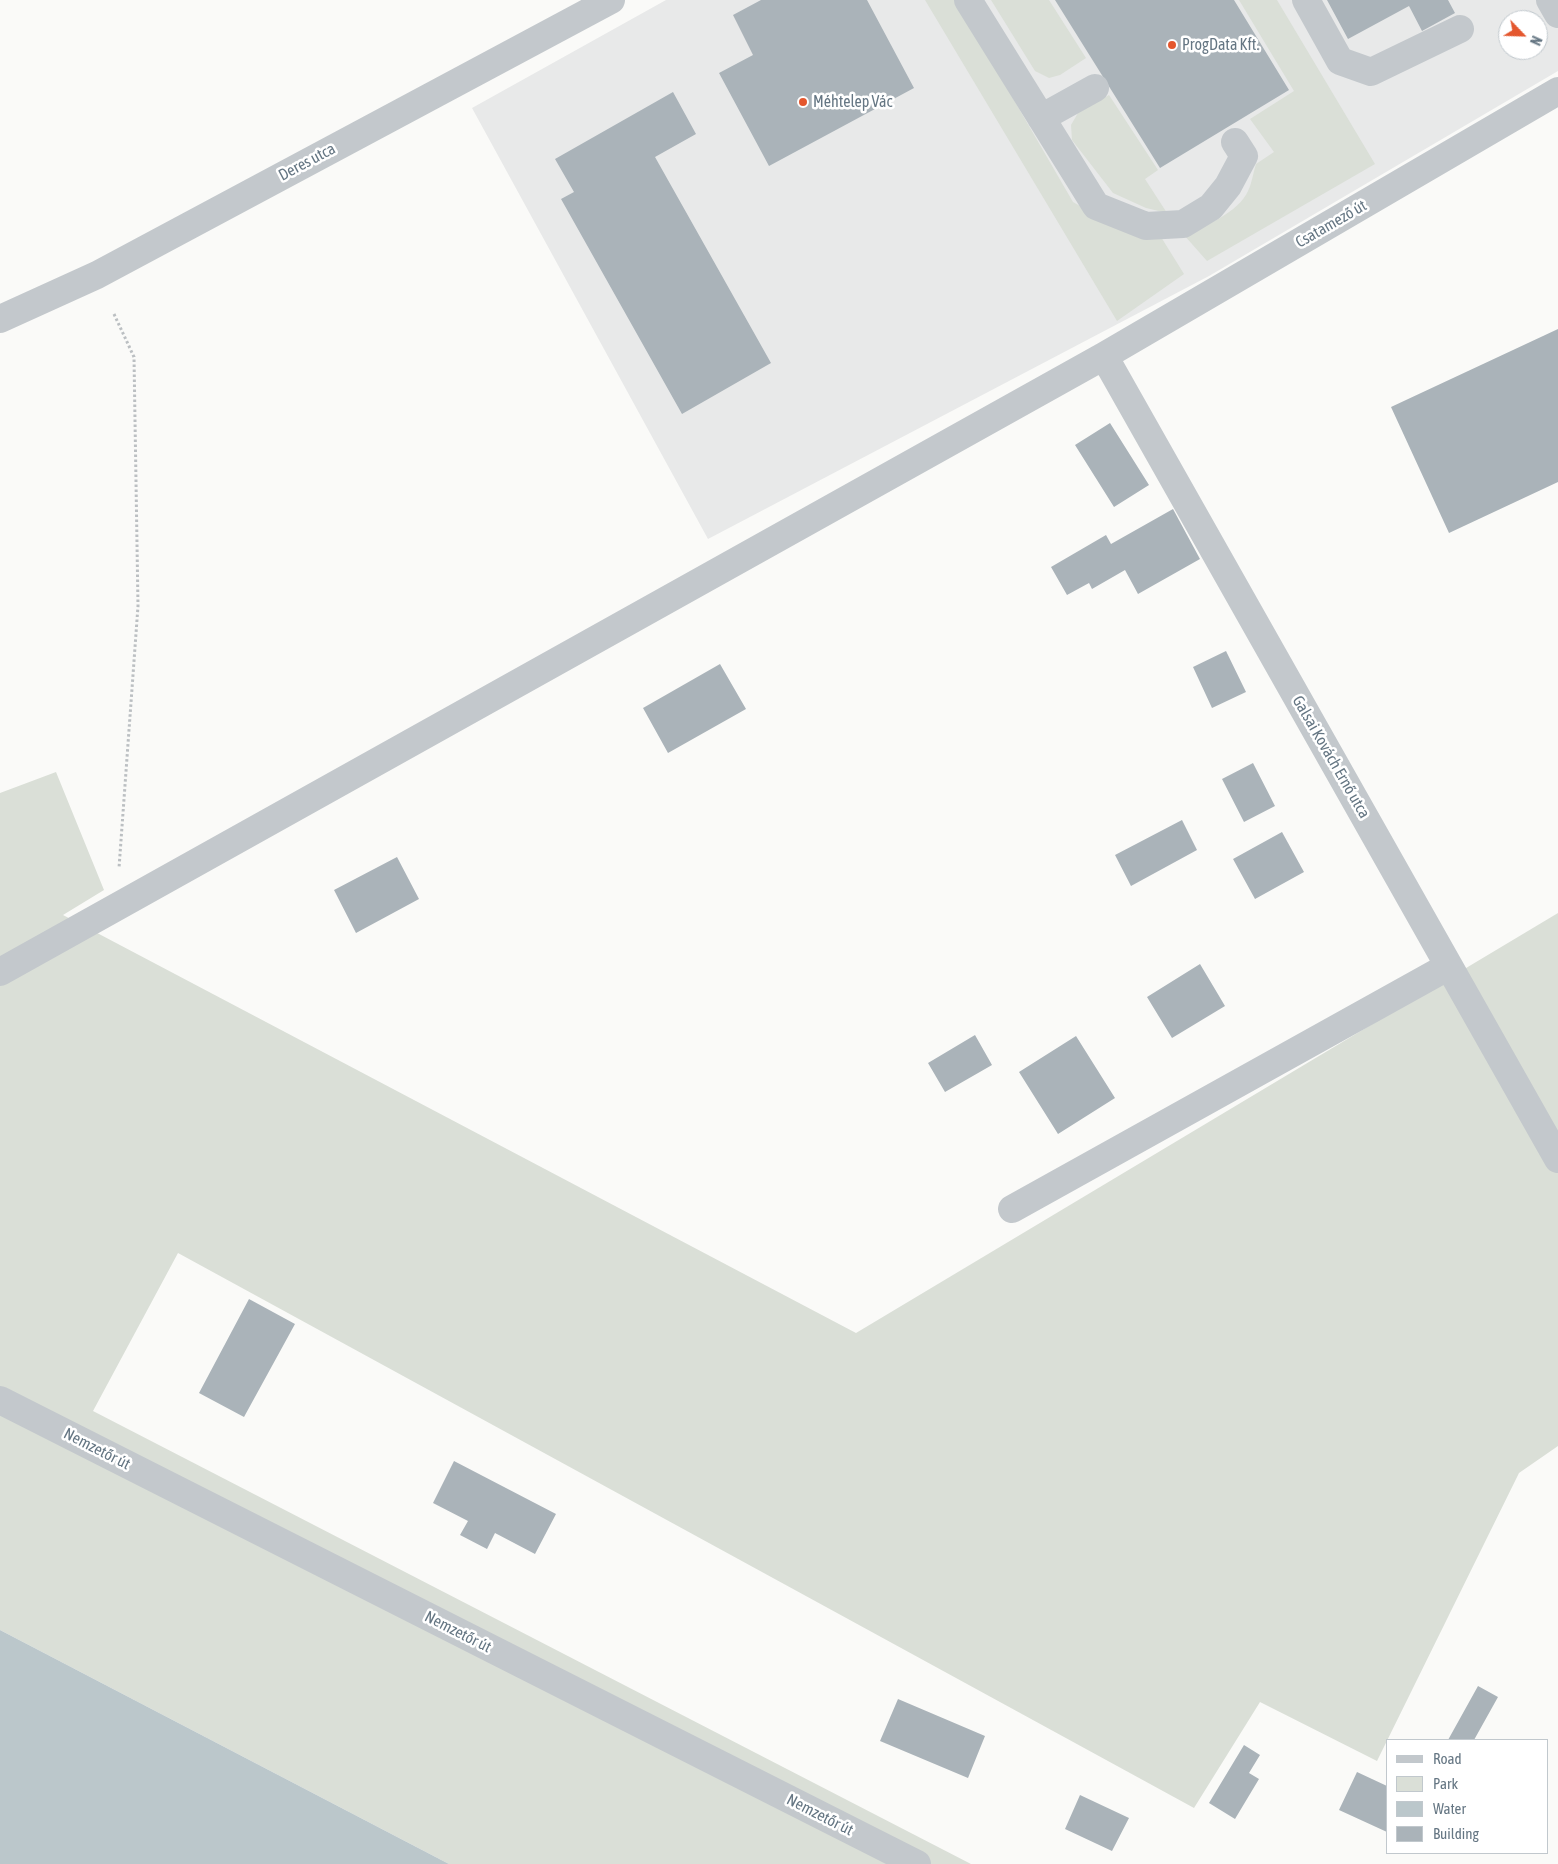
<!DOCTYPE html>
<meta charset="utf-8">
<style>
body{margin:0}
#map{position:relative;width:1558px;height:1864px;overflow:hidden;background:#fafaf8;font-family:"Asap Condensed",sans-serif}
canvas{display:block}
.legend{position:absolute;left:1386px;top:1739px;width:162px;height:115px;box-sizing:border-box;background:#fff;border:1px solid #c1c8cd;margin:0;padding:6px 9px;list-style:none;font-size:15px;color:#657683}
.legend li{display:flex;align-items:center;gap:10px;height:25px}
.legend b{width:25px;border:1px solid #c1c8cd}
.north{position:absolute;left:1498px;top:10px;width:50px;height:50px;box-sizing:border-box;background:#fff;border:1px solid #c1c8cd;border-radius:50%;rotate:114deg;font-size:14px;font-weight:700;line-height:20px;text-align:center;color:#657683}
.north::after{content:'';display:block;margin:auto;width:18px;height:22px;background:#e4572e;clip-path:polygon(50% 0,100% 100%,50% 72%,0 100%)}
</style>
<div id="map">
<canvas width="1558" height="1864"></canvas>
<ul class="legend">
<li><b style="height:6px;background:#c3c8cc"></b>Road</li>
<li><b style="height:14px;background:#dadfd7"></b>Park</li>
<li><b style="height:14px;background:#bbc7cb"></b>Water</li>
<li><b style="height:14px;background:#aab3b9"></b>Building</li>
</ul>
<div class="north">N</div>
</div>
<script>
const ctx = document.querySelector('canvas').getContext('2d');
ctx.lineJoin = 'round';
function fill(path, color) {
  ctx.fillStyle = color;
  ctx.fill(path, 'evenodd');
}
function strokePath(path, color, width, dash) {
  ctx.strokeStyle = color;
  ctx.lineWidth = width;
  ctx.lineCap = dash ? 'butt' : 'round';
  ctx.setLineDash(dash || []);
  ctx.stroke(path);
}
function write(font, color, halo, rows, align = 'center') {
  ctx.font = font + ' "Asap Condensed",sans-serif';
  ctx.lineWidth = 5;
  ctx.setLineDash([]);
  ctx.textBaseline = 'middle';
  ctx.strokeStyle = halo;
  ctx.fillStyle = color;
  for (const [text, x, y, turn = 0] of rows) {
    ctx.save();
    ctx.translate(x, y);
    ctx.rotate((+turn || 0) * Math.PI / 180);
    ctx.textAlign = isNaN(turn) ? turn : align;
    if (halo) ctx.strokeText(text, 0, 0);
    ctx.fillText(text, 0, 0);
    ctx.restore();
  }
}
fill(new Path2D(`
 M666,0H1558V71L1209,276L708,539L472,108ZM1508,20H1538V50H1508Z`), '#e8e9e9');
fill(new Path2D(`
 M925,0H956L1073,202L1101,218L1161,237L1184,274L1117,321Z
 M991,0H1049L1086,58L1060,75L1049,78L1035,71Z
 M1239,0H1277L1375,164L1207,261L1184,235C1204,227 1239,212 1248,191C1252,183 1253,173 1256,164L1274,152L1250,119L1294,91Z
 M1109,95L1158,170L1145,179L1167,213L1146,208L1113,193L1072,140L1071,125L1078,113Z
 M56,772L104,890L63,915L856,1333L1558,913V1446L1519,1473L1377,1761L1260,1702L1194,1808L178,1253L93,1411L971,1864H449L0,1630V793Z`), '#dadfd7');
fill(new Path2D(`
 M0,1630L449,1864H0Z`), '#bbc7cb');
fill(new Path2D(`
 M761,0H867L914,88L769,166L719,73L753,55L733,15Z
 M1055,0H1234L1289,90L1160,168Z
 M1327,0H1448L1455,13L1422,31L1409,6L1348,39Z
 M673,92L696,134L655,157L771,363L682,414L561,199L574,192L555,159Z
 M1558,329V482L1449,533L1391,407Z
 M1110,423L1149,485L1114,507L1075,445Z
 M1173,509L1200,559L1138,594L1125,570L1092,589L1089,583L1067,595L1051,567L1106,535L1111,544Z
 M1226,651L1246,692L1212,708L1193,667Z
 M720,664L746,709L668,753L643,708Z
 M1253,763L1275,806L1244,822L1222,779Z
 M1182,820L1197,850L1131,886L1115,855Z
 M1282,832L1304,872L1255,899L1233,859Z
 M397,857L419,899L356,933L334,890Z
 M1200,964L1225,1006L1172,1038L1147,997Z
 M975,1035L992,1065L945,1092L928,1063Z
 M1076,1036L1115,1098L1058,1134L1019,1072Z
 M249,1299L295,1324L244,1417L199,1393Z
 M454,1461L556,1514L535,1554L495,1533L487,1549L460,1535L468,1521L433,1503Z
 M1478,1686L1498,1697L1474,1740H1448Z
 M898,1699L985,1736L968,1778L880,1741Z
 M1244,1745L1260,1755L1249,1773L1259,1779L1235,1819L1209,1803Z
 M1357,1772L1387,1786V1832L1339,1810Z
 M1080,1795L1129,1818L1112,1851L1065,1829Z`), '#aab3b9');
strokePath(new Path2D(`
 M114,314L134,357L138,606L119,868`), '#bbbfc2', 3, [2.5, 2.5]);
strokePath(new Path2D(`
 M968,0L1096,206L1146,226L1183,224L1211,207L1228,186L1244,156L1235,142
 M1306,0L1340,61L1371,72L1460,29
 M1550,0L1558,14
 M1041,118L1095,88
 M0,319L97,275L611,0
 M1104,356L1558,1159
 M0,972L1104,356L1558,91
 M1012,1209L1449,966
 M0,1400L917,1864`), '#c3c8cc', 28);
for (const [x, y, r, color] of [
 [1172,45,5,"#e4572e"],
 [803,102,5,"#e4572e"]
]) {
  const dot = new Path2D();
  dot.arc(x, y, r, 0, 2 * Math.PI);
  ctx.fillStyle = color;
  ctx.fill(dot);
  strokePath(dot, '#fff', 2);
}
write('16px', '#657683', '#fff', [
 ["ProgData Kft.",1182,45],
 ["Méhtelep Vác",813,102]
], 'left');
write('16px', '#657683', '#fff', [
 ["Deres utca",307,162,-28],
 ["Csatamező út",1331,224,-30],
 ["Galsai Kovách Ernő utca",1331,757,60],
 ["Nemzetőr út",97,1449,27],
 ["Nemzetőr út",458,1632,27],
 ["Nemzetőr út",820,1815,27]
]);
</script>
